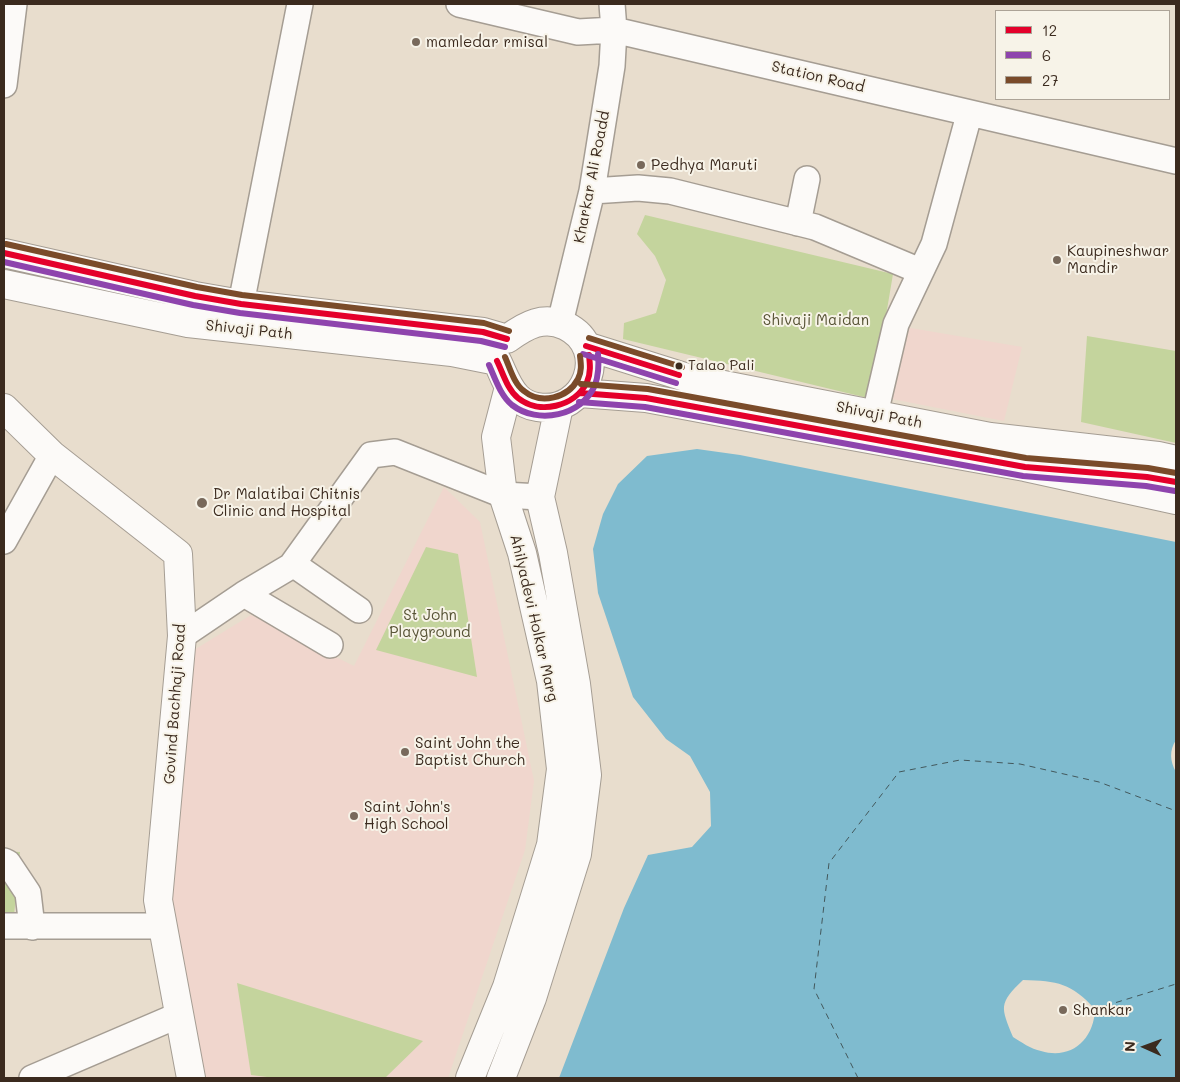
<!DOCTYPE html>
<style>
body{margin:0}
#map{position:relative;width:1180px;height:1082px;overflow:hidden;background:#e8ddcd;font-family:Mali,sans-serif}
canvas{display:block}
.frame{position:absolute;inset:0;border:5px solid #3b2a1e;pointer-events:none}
.legend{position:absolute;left:995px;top:10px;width:175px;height:90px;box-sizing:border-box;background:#f7f3e8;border:1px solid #aca397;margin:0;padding:6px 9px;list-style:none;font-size:15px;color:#3b2a1e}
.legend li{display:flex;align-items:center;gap:10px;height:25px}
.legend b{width:25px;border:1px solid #aca397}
.north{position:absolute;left:1120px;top:1022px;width:50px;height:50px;-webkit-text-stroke:4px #f7f3e8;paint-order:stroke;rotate:272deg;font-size:14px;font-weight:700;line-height:20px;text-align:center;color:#3b2a1e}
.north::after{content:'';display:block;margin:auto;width:18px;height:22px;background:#3b2a1e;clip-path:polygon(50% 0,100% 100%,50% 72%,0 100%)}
</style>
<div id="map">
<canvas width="1180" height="1082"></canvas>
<div class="frame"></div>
<ul class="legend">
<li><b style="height:6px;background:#e4002b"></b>12</li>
<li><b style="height:6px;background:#8e44ad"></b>6</li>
<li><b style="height:6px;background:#7a4b2a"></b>27</li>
</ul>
<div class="north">N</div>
</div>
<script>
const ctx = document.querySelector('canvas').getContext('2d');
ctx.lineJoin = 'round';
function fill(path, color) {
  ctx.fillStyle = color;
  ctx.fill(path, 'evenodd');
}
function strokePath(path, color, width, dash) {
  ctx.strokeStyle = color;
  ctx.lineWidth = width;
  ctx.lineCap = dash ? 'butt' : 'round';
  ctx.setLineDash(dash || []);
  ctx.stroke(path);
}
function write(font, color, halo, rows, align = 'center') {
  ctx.font = font + ' Mali,sans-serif';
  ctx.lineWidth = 4;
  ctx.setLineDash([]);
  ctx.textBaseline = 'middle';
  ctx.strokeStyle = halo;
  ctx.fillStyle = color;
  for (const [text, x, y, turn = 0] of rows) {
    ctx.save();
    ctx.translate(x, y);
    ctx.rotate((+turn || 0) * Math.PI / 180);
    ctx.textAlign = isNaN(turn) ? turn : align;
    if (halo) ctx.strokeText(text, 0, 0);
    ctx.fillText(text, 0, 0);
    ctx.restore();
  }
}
fill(new Path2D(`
 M905,327L1022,347L1004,421L887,398Z
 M444,487L480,522L534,781L525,850L448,1078H206L170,906L194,650L251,615L354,666Z`), '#f0d6cd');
fill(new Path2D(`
 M645,215L893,274L872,399L623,339L624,323L656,313L666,280L655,256L637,234Z
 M1087,336L1176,351V443L1081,422Z
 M426,547L458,554L477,677L376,650Z
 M4,851L20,852L14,916H4Z
 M237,983L423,1041L385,1078H275L251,1075Z`), '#c4d49d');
fill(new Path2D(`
 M697,449L740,455L1176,542V740C1169,751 1170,761 1176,772V1078H559L624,908L648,855L692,847L711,826L710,792L690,756L666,739L633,697L598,593L593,549L603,514L618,484L647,456ZM1023,980C1058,981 1071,983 1095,1009C1094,1040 1071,1060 1041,1051C1031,1049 1021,1042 1013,1037C1001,1007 998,1004 1023,980Z`), '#7fbbcf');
strokePath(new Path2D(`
 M1095,1009L1176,984
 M858,1078L814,989L829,863L899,772L960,760L1020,764L1099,782L1176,811`), '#43585c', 1, [6, 5]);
const minor = new Path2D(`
 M459,4L578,32L614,30C802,73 989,119 1176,161
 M4,85L14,4
 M592,191L638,188L670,191L815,227L920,271
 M798,223L807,179
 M241,304L300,4
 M560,323L592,191L612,66L614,30L612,4
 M875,414L896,324L934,244L969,115
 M1092,472L1147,477L1176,482
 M4,541L52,455
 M293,564L359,610
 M244,594L330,645
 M182,636L244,594L291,566L371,455L395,452L503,495L540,497
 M4,861L8,863L28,893L32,927
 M4,926H163
 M32,1078L179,1015`);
const major = new Path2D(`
 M4,253L195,296L241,304L483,332L507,339C526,325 544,315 566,326C611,348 587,416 537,407C530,406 522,402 517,397C507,387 503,373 497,361L452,352L188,323L4,284
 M586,346L688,378L990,437L1158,456L1176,460
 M580,393L646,398L785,424L1025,467L1176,500
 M4,408L52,455L178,554L182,636L158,900L191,1078
 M470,1078L507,987L551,845L561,769L551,681L522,553L503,495L496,437L509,387
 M501,1078L532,998L577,854L587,775L576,684L553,553L540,497L559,406`);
strokePath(minor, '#a59d93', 28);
strokePath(major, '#a59d93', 30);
strokePath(minor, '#fcfaf8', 25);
strokePath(major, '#fcfaf8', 28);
strokePath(new Path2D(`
 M4,253L195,296L241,304L483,332L507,339
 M586,346L679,375
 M497,361C503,373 507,389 518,398C539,415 575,407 587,382C591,373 590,364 589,355
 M580,393L646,398L1025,467L1147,477L1176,482`), '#e4002b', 6);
strokePath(new Path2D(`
 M4,262L193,305L240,313L481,341L505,347
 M583,354L676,383
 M489,365C495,378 500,395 512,405C538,425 582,416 595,385C599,374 599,365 598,354
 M579,402L645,407L1023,476L1146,486L1175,491`), '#8e44ad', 6);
strokePath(new Path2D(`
 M6,244L197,287L242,295L484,323L509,331
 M589,338L682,367
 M505,357C510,368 514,384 524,391C541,405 568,398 578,379C582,371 581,364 580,356
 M581,384L648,389L1026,458L1148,468L1176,473`), '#7a4b2a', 6);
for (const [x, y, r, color] of [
 [416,42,5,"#78695b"],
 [641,165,5,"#78695b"],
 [1057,260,5,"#78695b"],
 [679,366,4.5,"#3b2a1e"],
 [202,503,6,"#78695b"],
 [405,752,5,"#78695b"],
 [354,816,5,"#78695b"],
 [1063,1010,5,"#78695b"]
]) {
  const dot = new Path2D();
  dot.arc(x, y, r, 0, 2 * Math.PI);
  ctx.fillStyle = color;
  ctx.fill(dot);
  strokePath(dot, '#f7f3e8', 2);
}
write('14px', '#3b2a1e', '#f7f3e8', [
 ["Talao Pali",688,366]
], 'left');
write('15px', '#3b2a1e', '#f7f3e8', [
 ["mamledar rmisal",426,42],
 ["Pedhya Maruti",651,165],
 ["Kaupineshwar",1067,251],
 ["Mandir",1067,268],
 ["Dr Malatibai Chitnis",213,494],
 ["Clinic and Hospital",213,511],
 ["Saint John the",415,743],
 ["Baptist Church",415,760],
 ["Saint John's",364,807],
 ["High School",364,824],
 ["Shankar",1073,1010]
], 'left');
write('15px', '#3b2a1e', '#f7f3e8', [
 ["Station Road",818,77,13],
 ["Kharkar Ali Roadd",592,177,-79],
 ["Shivaji Path",249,330,6],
 ["Shivaji Path",879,415,11],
 ["Ahilyadevi Holkar Marg",534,618,77],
 ["Govind Bachhaji Road",175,704,-86]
]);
write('15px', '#565234', '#f7f3e8', [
 ["Shivaji Maidan",816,320],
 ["St John",430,615],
 ["Playground",430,632]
]);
</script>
